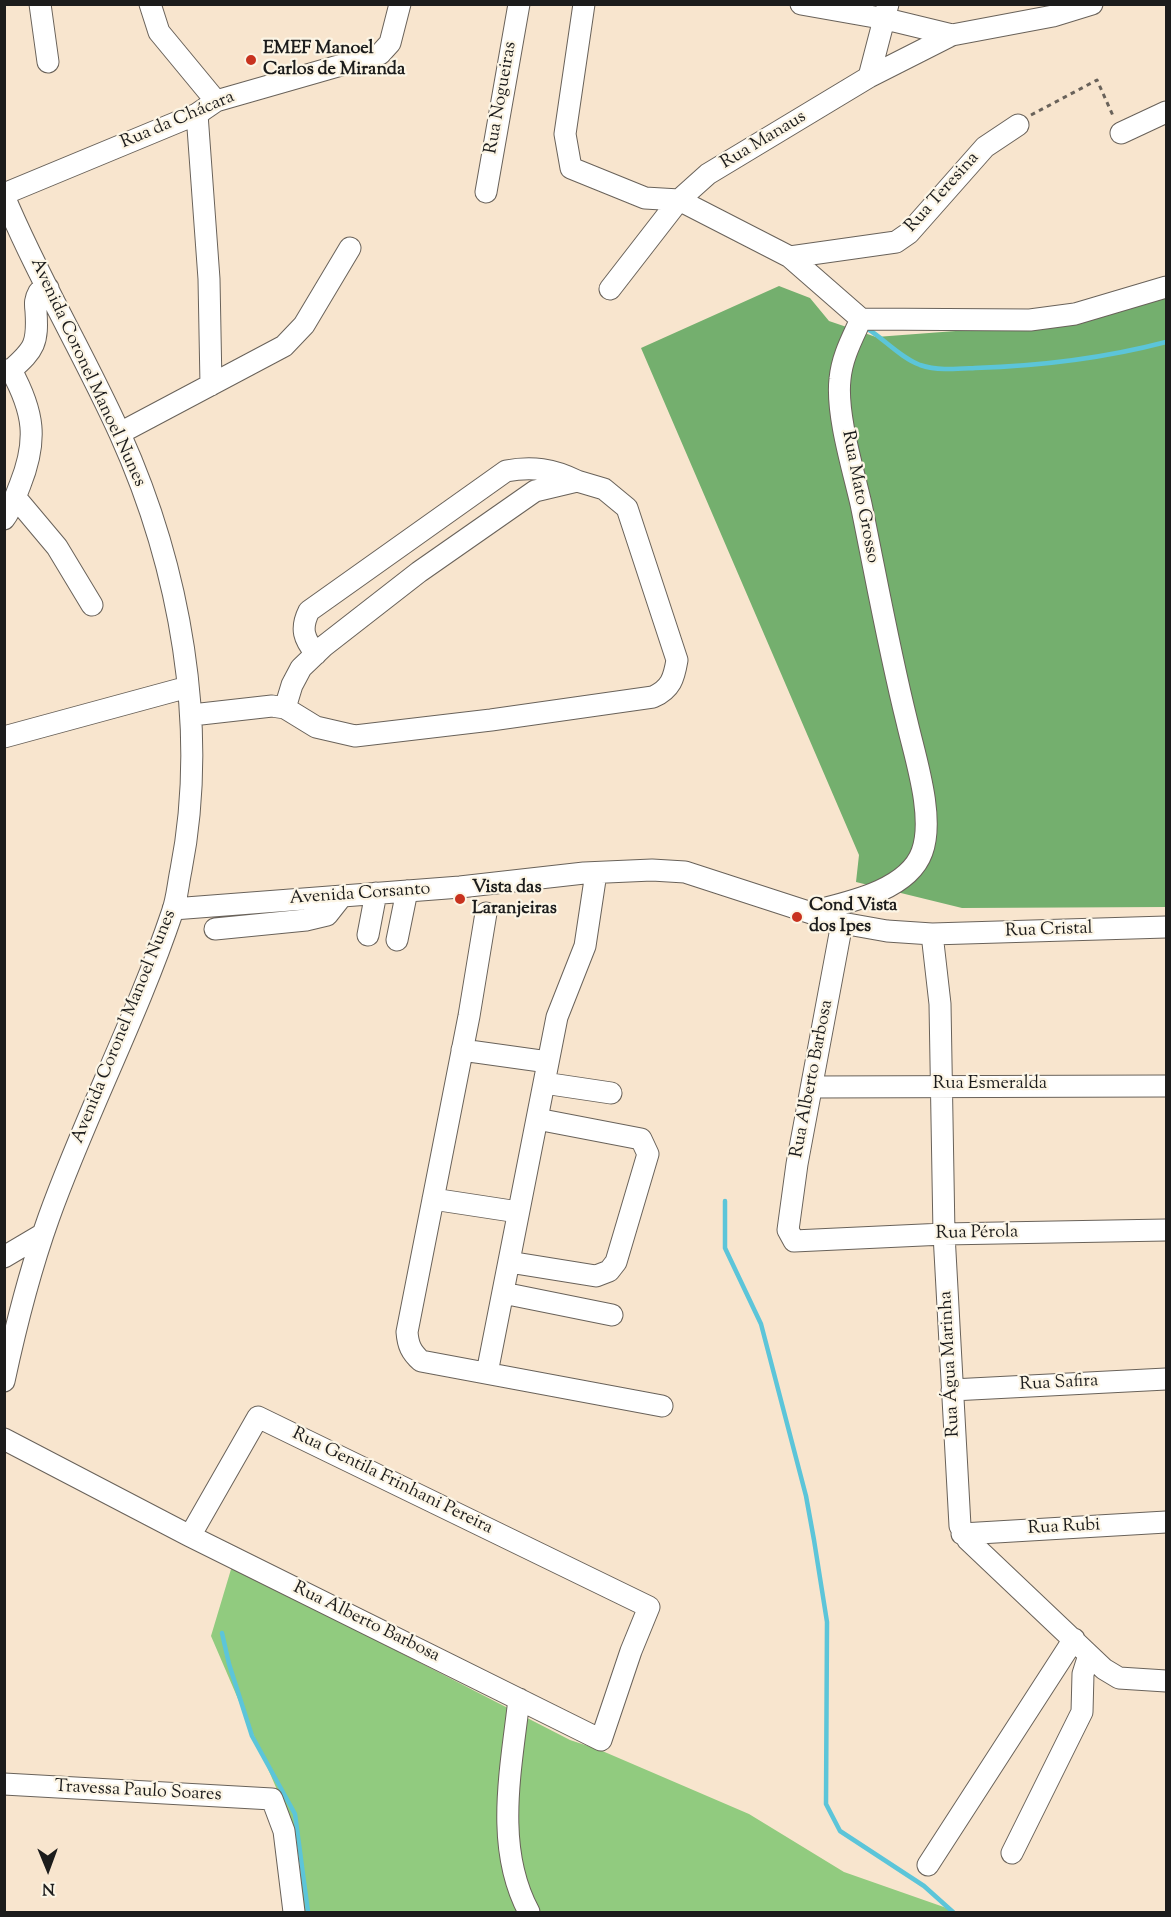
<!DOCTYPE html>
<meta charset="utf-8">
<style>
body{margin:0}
#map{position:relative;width:1171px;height:1917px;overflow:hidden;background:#f8e5ce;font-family:"Sorts Mill Goudy",serif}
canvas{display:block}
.frame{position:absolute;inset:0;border:6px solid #1c1c1c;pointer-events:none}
.north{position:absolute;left:18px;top:1839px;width:60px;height:60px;-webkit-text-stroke:4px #fcf5e5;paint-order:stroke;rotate:179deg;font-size:16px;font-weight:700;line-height:24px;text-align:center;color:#1c1c1c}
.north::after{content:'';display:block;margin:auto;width:21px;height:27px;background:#1c1c1c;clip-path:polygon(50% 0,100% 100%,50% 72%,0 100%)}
</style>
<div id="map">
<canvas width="1171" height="1917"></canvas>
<div class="frame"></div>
<div class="north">N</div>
</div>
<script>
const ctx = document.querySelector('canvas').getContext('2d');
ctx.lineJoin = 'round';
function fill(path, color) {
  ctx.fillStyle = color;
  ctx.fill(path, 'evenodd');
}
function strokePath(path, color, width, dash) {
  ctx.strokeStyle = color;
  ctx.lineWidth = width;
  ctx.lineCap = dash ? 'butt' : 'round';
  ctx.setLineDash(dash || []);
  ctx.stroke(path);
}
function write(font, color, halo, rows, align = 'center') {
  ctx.font = font + ' "Sorts Mill Goudy",serif';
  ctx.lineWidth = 4.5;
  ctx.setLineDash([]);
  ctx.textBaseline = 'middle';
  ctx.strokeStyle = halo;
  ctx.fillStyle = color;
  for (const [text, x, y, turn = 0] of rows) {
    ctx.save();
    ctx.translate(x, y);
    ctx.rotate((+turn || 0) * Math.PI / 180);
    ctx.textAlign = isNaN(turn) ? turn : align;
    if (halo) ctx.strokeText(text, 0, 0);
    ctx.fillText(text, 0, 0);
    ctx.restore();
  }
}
fill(new Path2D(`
 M232,1566L570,1740L600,1750L749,1814L844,1872L958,1912H303L299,1841L211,1636Z`), '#91cb7f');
fill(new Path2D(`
 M779,286L810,298L829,321L876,337L1075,322L1166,297V907L962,908L856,882L859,855L641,348Z`), '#74af6e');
strokePath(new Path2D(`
 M868,329C885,340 901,358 920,365C938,371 957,369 975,368C1039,366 1105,358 1166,342
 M725,1201V1248L761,1324L806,1496L814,1540L827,1622L826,1804L840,1831L924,1886L953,1912
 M222,1633L229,1664L252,1736L295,1814L308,1912`), '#5cc5d9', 4.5);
const minor = new Path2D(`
 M40,4L48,62
 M150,4L159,32L216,101
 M584,4L565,134L571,168L645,198L679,200L790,257L861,319
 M801,4L886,19L952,35
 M869,77L888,4
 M197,114L209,279L211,385
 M1121,133L1166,112
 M486,192L519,4
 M4,194L197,114L216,101L380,54L390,43L400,4
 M4,196C38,278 84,354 120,434C180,567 209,727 181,870C178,884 177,900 172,913C137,1017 86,1114 49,1217C30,1270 16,1325 4,1381
 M790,257L896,242L909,233L985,147L1018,125
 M610,289L679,200L708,174L869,77L952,35L1053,16L1092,4
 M861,319L1030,320L1075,314L1166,287
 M4,370H11C34,412 38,440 20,485C15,497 12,509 4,519
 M11,370C35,349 38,343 36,311C35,303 35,299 39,292L48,288
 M120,433L284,346L304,325L350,248
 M15,497L57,547L92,605
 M316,654C304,639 300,629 309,611L506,471C532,466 553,469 577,481
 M192,715L272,706L285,708L316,727L355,736L491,720L653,697C671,689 674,678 677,660L627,508L604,489L577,481L535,491L419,572L324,646L301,668L292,685L285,708
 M4,737L188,687
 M173,909L460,887L584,873L652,870L685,872L842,923L887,931L932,934L1166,927
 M810,912C846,903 908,891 922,852C935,817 915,757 907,722C889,650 876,577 861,504C853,469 836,414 840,379C842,357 852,339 861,319
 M486,913L469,1016L407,1332C408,1345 411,1352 421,1361L662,1406
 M842,923L797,1164L788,1230L794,1241L944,1234L1166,1230
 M215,929L306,920L327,915L342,896
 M932,934L940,1004L944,1234L960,1526L968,1540L1104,1669L1119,1678L1166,1681
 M368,935L376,893
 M397,940L407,891
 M462,1050L548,1062
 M544,1083L611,1093
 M813,1087L1166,1086
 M433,1199L518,1212
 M4,1257L43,1234
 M509,1262L596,1276L609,1271L616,1262L648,1154L641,1139L537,1119
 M503,1293L612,1315
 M487,1373L557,1017L585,946L596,873
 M952,1390L1166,1379
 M4,1439L190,1536L601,1740L631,1651L649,1607L258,1417L190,1536
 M962,1534L1166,1522
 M519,1699C511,1770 494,1847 529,1912
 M4,1784L272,1799L284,1831L294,1912
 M1012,1853L1082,1712L1083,1674L1089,1655
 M928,1865L1074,1639`);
strokePath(minor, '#69625a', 23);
strokePath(new Path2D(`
 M1031,115L1097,80L1114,118`), '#69625a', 3, [4.5, 4.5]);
strokePath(minor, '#fff', 21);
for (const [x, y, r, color] of [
 [251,60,6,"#c8321e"],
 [460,899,6,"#c8321e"],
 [797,917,6,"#c8321e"]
]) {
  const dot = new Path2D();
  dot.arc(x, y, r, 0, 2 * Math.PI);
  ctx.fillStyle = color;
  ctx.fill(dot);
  strokePath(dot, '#fcf5e5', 2);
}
write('bold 18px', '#1c1c1c', '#fcf5e5', [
 ["EMEF Manoel",263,50],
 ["Carlos de Miranda",263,71],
 ["Vista das",472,889],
 ["Laranjeiras",472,910],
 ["Cond Vista",809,907],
 ["dos Ipes",809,928]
], 'left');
write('18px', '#1c1c1c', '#fcf5e5', [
 ["Rua Nogueiras",502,98,-80],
 ["Rua da Chácara",178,121,-23],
 ["Rua Manaus",764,141,-31],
 ["Rua Teresina",943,193,-48],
 ["Avenida Coronel Manoel Nunes",87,373,65],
 ["Rua Mato Grosso",859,497,79],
 ["Avenida Corsanto",360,895,-4],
 ["Rua Cristal",1049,931,-2],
 ["Avenida Coronel Manoel Nunes",125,1027,-68],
 ["Rua Alberto Barbosa",813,1079,-79],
 ["Rua Esmeralda",990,1085],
 ["Rua Pérola",977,1234,-1],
 ["Rua Água Marinha",951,1364,-93],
 ["Rua Safira",1059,1384,-3],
 ["Rua Gentila Frinhani Pereira",392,1482,26],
 ["Rua Rubi",1064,1528,-3],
 ["Rua Alberto Barbosa",366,1623,26],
 ["Travessa Paulo Soares",138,1792,3]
]);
</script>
